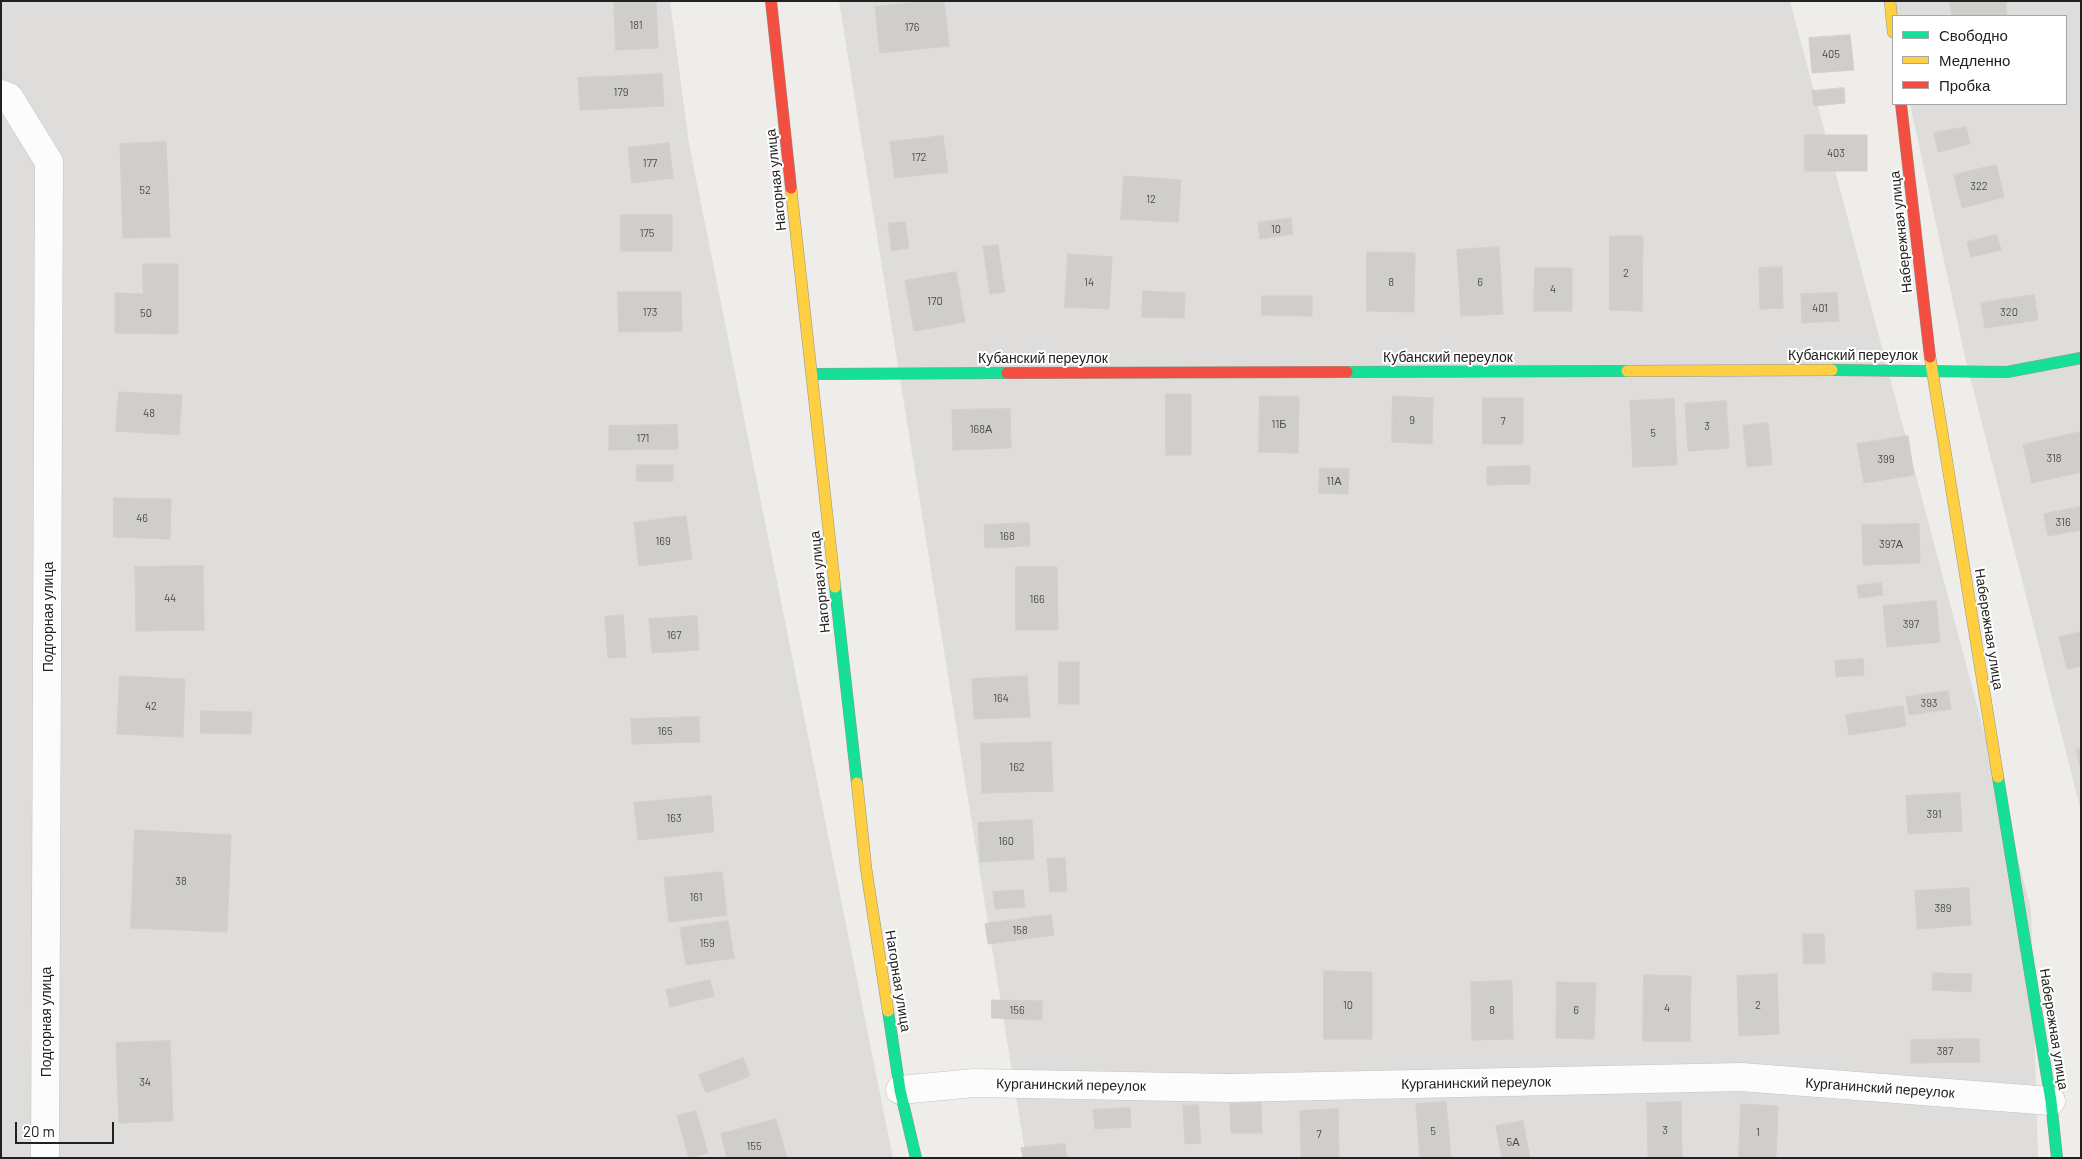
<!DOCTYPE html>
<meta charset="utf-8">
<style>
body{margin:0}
#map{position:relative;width:2082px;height:1159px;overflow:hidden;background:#efedea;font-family:Barlow,sans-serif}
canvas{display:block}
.frame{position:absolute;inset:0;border:2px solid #212121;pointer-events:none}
.legend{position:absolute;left:1892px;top:15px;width:175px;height:90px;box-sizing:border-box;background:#fff;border:1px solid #a6a6a6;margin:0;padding:6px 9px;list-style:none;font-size:15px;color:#212121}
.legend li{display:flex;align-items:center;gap:10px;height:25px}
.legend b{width:25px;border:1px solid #a6a6a6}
.scale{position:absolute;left:15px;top:1122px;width:99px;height:22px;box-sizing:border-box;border:2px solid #212121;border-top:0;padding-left:6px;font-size:15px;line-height:18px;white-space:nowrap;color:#212121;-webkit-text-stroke:4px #fff;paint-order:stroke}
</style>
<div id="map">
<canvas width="2082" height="1159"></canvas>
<div class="frame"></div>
<ul class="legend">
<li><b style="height:6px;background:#16e098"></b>Свободно</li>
<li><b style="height:6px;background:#ffcf43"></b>Медленно</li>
<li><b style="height:6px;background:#f24e42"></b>Пробка</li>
</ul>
<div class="scale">20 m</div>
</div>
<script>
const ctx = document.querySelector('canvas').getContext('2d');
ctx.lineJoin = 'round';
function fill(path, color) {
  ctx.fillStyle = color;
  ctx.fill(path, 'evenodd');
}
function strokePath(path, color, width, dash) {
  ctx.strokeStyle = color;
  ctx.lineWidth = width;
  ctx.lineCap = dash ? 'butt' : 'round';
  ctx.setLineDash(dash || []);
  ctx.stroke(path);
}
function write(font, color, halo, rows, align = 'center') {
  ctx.font = font + ' Barlow,sans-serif';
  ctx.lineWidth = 4;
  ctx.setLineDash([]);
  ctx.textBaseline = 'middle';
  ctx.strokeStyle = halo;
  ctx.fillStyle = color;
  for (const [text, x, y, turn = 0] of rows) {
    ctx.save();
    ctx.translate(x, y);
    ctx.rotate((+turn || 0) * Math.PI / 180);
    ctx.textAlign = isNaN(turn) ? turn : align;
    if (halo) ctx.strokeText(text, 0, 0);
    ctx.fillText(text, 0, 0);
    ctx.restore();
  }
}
fill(new Path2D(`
 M1,1H670L689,144L893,1158H1Z
 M839,1H1790L2031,909L2038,1158H1026Z
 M1887,1H2081V811L1965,357L1910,104H2066V16H1893Z`), '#dedddb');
const building = new Path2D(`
 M614,1H656L658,48L616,50Z
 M930,1H944L949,46L880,53L875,7Z
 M1950,1H2006L2007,16H1952Z
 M1850,35L1854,70L1812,73L1809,38Z
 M662,74L664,106L580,110L578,78Z
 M1844,88L1845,103L1814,106L1812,91Z
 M1966,127L1970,144L1938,152L1934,133Z
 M1805,135H1867V171H1805Z
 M943,136L948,172L895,178L890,142Z
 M166,142L170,237L123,238L120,144Z
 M669,143L673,178L632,183L628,148Z
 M1996,165L2004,197L1962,208L1954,175Z
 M1124,176L1181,180L1178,222L1121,219Z
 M621,215H672V251H621Z
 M1291,218L1293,234L1260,239L1258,223Z
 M905,222L909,248L892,251L888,224Z
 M1997,235L2001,250L1971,257L1967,242Z
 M1610,236H1643L1642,311L1610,310Z
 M998,245L1005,292L990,294L983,247Z
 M1499,247L1503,314L1461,316L1457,250Z
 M1367,252L1415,253L1414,312L1367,311Z
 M1068,254L1112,257L1109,309L1065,307Z
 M143,264H178V334L115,333V293L143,294Z
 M1782,267L1783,308L1760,309L1759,268Z
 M1535,268H1572V311H1534Z
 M956,272L965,322L914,331L905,281Z
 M1143,291L1185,293L1184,318L1142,317Z
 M618,292H681L682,331L619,332Z
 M1837,293L1839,321L1802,323L1801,294Z
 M2034,295L2038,320L1985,328L1981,303Z
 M1262,296H1312V316L1262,315Z
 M119,392L182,395L179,435L116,431Z
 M1166,394H1191V455H1166Z
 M1260,396L1299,397L1298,453L1259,452Z
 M1393,396L1433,398L1432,444L1392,442Z
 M1483,398H1523V444H1483Z
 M1674,399L1677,465L1633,467L1630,401Z
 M1726,401L1729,448L1688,451L1685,404Z
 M1010,409L1011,448L953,450L952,410Z
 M1768,423L1772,464L1747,467L1743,426Z
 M677,425L678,449L609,450V426Z
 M2080,432L2081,472L2032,483L2023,445Z
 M1908,436L1914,475L1864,483L1857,444Z
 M637,465H673V481H637Z
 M1530,466V484L1487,485V467Z
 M1320,468L1349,469L1348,494L1319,493Z
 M114,498L171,499L170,539L114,537Z
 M2081,507V530L2048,536L2044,514Z
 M686,516L692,559L639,566L634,523Z
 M1029,523L1030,546L985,548L984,525Z
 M1919,524L1920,563L1863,565L1862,525Z
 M203,566L204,630L136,631L135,567Z
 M1016,567H1057L1058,630H1016Z
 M1881,583L1883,595L1859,598L1857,586Z
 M1936,601L1940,642L1887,647L1883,606Z
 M623,615L626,657L608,658L605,617Z
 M697,616L699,650L652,653L649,619Z
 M2081,632V666L2067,669L2059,637Z
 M1863,659L1864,675L1836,677L1835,661Z
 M1059,662H1079V704H1059Z
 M120,676L185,679L183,737L117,734Z
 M1027,676L1030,717L974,719L972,679Z
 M1948,691L1951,709L1909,715L1906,697Z
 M1903,706L1906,726L1849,735L1846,715Z
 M201,711L252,712L251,734L201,733Z
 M699,717L700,742L632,744L631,719Z
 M1051,742L1053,791L982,793L981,744Z
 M2077,749H2081V766H2080Z
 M1960,793L1962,831L1908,834L1906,796Z
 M711,796L714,832L638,840L634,803Z
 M1032,820L1034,859L980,862L978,823Z
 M135,830L231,835L227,932L131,928Z
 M1065,858L1067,891L1050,892L1047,859Z
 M722,872L727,915L669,922L664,878Z
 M1969,888L1971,925L1917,929L1915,891Z
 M1023,890L1025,907L995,909L993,892Z
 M1051,915L1054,935L988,944L985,924Z
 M728,921L734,958L686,965L680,928Z
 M1803,934H1824L1825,963L1804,964Z
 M1324,971L1372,972V1039H1324Z
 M1933,973L1972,974L1971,992L1933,990Z
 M1777,974L1779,1034L1739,1036L1737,976Z
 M1644,975L1691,976L1690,1041H1643Z
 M710,980L714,996L670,1007L666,990Z
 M1512,981L1513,1039L1472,1040L1471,982Z
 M1557,982L1596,983L1594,1039L1556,1038Z
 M992,1000L1042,1001V1020L992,1018Z
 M1979,1039L1980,1062L1911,1063V1040Z
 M170,1041L173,1121L119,1123L116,1043Z
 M743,1058L750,1076L706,1093L699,1075Z
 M1446,1102L1451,1158H1420L1416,1104Z
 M1681,1102L1682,1158H1648L1647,1103Z
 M1261,1103L1262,1133H1231L1230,1104Z
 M1741,1104L1778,1106L1776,1158H1739Z
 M1198,1105L1201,1143L1185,1144L1183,1106Z
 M1130,1108L1131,1127L1095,1129L1093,1110Z
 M1338,1109L1339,1158H1301L1300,1111Z
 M696,1111L708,1153L689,1158L677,1116Z
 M776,1119L787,1158H727L721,1134Z
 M1523,1121L1530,1158H1502L1496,1126Z
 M1065,1144L1067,1158H1023L1021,1148Z`);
fill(building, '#d0cecb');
strokePath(building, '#d2cfcc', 1);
const street = new Path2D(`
 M1,94L9,97L49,162L45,1158
 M900,1090L974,1083L1229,1088L1741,1077L2051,1101`);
const fast = new Path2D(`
 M1832,370L2007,372L2081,358
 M1347,372L1627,371
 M813,374L1007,373
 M835,587L857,783
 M1998,777L2051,1101L2057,1158
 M888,1011L900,1090L916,1158`);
const slow = new Path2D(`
 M1890,1L1893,32
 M791,188L835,587
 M1930,357L1998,777
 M1627,371L1832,370
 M857,783L866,868L888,1011`);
const jam = new Path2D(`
 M771,1L791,188
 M1901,104L1930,357
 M1007,373L1347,372`);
strokePath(street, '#c5c4c2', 29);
strokePath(fast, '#969784', 12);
strokePath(slow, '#969784', 12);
strokePath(jam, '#969784', 12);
strokePath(street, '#fdfcfc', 28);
strokePath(fast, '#16e098', 11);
strokePath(slow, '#ffcf43', 11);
strokePath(jam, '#f24e42', 11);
write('11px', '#4d4c4c', null, [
 ["181",636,25],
 ["176",912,27],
 ["405",1831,54],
 ["179",621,92],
 ["403",1836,153],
 ["172",919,157],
 ["177",650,163],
 ["322",1979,186],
 ["52",145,190],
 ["12",1151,199],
 ["10",1276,229],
 ["175",647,233],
 ["2",1626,273],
 ["14",1089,282],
 ["8",1391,282],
 ["6",1480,282],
 ["4",1553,289],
 ["170",935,301],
 ["401",1820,308],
 ["173",650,312],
 ["320",2009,312],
 ["50",146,313],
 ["48",149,413],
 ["9",1412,420],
 ["7",1503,421],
 ["11Б",1279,424],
 ["3",1707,426],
 ["168А",981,429],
 ["5",1653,433],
 ["171",643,438],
 ["318",2054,458],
 ["399",1886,459],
 ["11А",1334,481],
 ["46",142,518],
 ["316",2063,522],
 ["168",1007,536],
 ["169",663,541],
 ["397А",1891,544],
 ["44",170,598],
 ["166",1037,599],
 ["397",1911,624],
 ["167",674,635],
 ["164",1001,698],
 ["393",1929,703],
 ["42",151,706],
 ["165",665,731],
 ["162",1017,767],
 ["391",1934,814],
 ["163",674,818],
 ["160",1006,841],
 ["38",181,881],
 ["161",696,897],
 ["389",1943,908],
 ["158",1020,930],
 ["159",707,943],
 ["10",1348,1005],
 ["2",1758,1005],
 ["4",1667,1008],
 ["156",1017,1010],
 ["8",1492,1010],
 ["6",1576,1010],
 ["387",1945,1051],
 ["34",145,1082],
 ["3",1665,1130],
 ["5",1433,1131],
 ["1",1758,1132],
 ["7",1319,1134],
 ["5А",1513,1142],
 ["155",754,1146]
]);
write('14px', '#212121', '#fff', [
 ["Нагорная улица",776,180,-96],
 ["Набережная улица",1901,232,-96],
 ["Кубанский переулок",1853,355],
 ["Кубанский переулок",1448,357],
 ["Кубанский переулок",1043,358],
 ["Нагорная улица",820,582,-96],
 ["Подгорная улица",48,617,-90],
 ["Набережная улица",1989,629,81],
 ["Нагорная улица",898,981,81],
 ["Подгорная улица",46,1022,-90],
 ["Набережная улица",2054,1029,81],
 ["Курганинский переулок",1476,1083,-1],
 ["Курганинский переулок",1071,1085,1],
 ["Курганинский переулок",1880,1088,4]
]);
</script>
